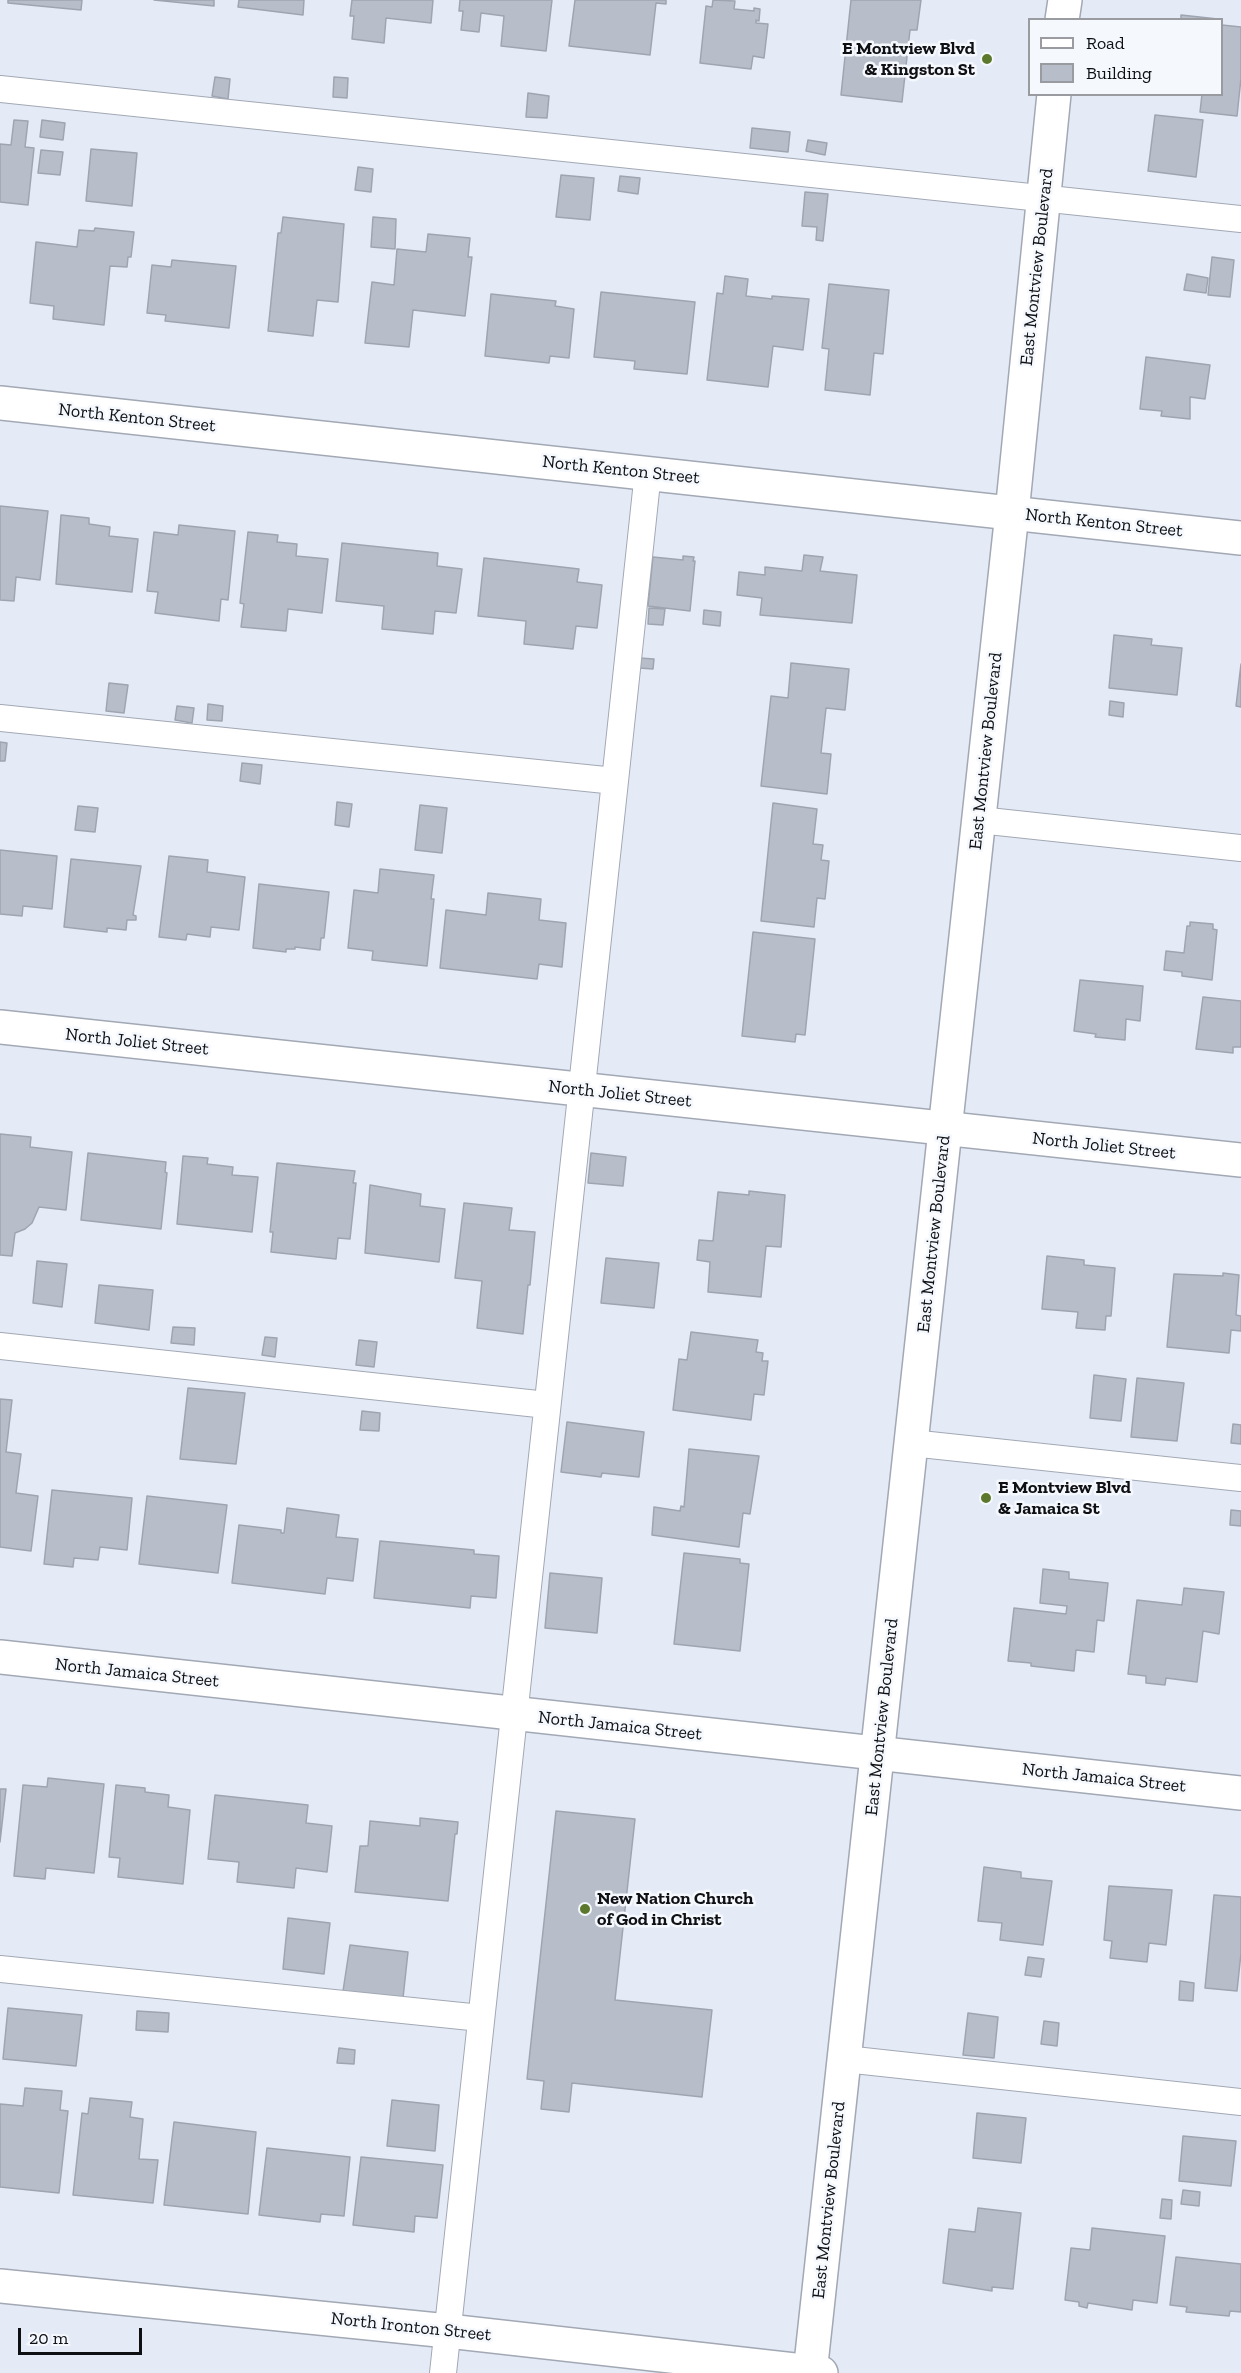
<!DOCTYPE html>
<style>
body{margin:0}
#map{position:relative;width:1241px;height:2373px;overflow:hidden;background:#e4ebf7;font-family:"Zilla Slab",serif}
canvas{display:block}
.legend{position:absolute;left:1028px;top:18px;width:195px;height:78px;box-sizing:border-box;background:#f5f8fd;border:2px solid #999ba0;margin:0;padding:8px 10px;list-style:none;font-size:18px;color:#0e1014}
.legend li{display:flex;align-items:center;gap:12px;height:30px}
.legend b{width:30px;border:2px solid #999ba0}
.scale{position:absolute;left:18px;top:2328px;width:124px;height:27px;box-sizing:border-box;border:3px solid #0e1014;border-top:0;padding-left:8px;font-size:18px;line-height:21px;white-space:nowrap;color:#0e1014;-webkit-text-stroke:4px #f5f8fd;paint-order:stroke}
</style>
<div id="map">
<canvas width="1241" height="2373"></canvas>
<ul class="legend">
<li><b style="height:8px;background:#fff"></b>Road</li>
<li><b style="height:16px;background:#b7beca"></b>Building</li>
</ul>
<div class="scale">20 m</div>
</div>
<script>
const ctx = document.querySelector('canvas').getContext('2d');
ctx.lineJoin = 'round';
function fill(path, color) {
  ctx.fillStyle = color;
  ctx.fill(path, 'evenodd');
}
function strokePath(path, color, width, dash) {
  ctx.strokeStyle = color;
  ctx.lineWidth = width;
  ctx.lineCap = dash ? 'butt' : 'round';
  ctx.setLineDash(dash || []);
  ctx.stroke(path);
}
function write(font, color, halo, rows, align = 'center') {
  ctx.font = font + ' "Zilla Slab",serif';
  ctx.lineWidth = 5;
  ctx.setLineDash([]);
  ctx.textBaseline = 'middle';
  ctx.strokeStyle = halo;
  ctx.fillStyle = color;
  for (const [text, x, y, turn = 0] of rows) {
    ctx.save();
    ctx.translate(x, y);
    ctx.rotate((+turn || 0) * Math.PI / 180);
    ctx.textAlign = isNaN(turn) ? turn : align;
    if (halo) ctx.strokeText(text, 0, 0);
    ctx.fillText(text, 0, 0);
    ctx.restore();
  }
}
const building = new Path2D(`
 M8,0H82L81,10L8,3Z
 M154,0H214V6Z
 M239,0H304L303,15L238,7Z
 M352,0H433L431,23L386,18L384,43L352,39L354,16H350Z
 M460,0H552L546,51L501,46L504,16L481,13L479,32L461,30L463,11H459Z
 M575,0H666V4L656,3L650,55L569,46Z
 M713,0L735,1L734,9L754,11V8L760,9L759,21L756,20V23L768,24L764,58L753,56L751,69L700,63L706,6L712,7Z
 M851,0H921L917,30H910L902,102L841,95Z
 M1181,15L1218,19V20H1181Z
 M1222,25L1241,27V78L1237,116L1200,112L1202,94H1222Z
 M215,77L230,79L228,99L212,96Z
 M334,77L348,78L347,98L333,97Z
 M528,93L549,96L547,118L526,117Z
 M1155,115L1203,120L1196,177L1148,171Z
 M14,120L28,121L25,147L34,148L28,205L0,202V144L11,145Z
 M42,120L65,123L63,140L40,137Z
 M752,128L790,132L788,152L750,148Z
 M808,140L827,143L825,155L806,151Z
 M91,149L137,153L132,206L86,201Z
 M41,150L63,152L60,175L38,173Z
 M358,167L373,169L371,192L355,190Z
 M561,175L594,178L590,220L556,217Z
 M620,176L640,178L638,194L618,191Z
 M805,192L828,194L823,241L816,240L817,227L802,226Z
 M283,217L344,224L338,302L317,300L313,336L268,331L278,233H281Z
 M373,217L396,219L395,249L371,247Z
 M95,228L134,232L131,257H128L127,267L110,266L104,325L53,319L54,306L30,303L36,242L77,247L79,230L94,231Z
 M428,234L470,238L468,257H472L465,316L413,310L409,347L365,343L372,282L394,285L397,249L426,252Z
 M1212,257L1234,260L1230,297L1208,295Z
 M172,260L236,266L229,328L165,321L166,315L147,313L152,265L171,267Z
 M1187,274L1208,278L1206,293L1184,290Z
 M725,276L748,279L746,296L772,299V296L809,299L803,350L773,346L768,387L707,380L717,293L723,294Z
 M829,284L889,290L883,354L874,353L870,395L825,390L829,349L822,348Z
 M601,292L695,302L687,374L634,369L635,361L594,357Z
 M491,294L556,301L555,306L574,309L569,358L550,356L549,363L485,356Z
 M1146,357L1210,365L1205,399L1190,397V419L1161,416L1162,411L1140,409Z
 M0,506L48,511L40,580L16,577L14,601L0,600Z
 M61,515L89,518V524L110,527L109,536L138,539L132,592L56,584Z
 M179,525L235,531L228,600L221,599L219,621L155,613L158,592L147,591L154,532L178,535Z
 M248,532L278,535L277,542L297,544L296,556L328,559L322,613L288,609L286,631L241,627L244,604L240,603Z
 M342,543L438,553L437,566L462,569L456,613L435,611L433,634L382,629L384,606L336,601Z
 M804,555L823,557L820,571L857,575L852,623L760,615L762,598L737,595L739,572L765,575V567L802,571Z
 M683,556L694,557L693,561H695L690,611L648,606L653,557L683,560Z
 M484,558L579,569L577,582L602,585L597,628L576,626L573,649L524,644L526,621L478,616Z
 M649,608L665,609L663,625L648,624Z
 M704,610L721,612L720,626L703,624Z
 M1114,635L1152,639L1151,645L1182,648L1177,695L1109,688Z
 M640,658L654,659L653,669L639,668Z
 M791,663L849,669L845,710L826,708L821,753L831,754L827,794L761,786L771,696L788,698Z
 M1241,664V707L1236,706Z
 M109,683L128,685L124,713L106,711Z
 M1110,701L1124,703L1123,717L1109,715Z
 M208,704L223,706L222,721L207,720Z
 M177,706L194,708L192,723L175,720Z
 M0,742L7,743L5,761H0Z
 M242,763L262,765L260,784L240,781Z
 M337,802L352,804L349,827L335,825Z
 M773,803L817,809L813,844L823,845L821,860L829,861L825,899L817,898L814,927L761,921Z
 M420,805L447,808L442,853L415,850Z
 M78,806L98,808L95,832L75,830Z
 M0,850L57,856L52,909L23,906L22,916L0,914Z
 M169,856L208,860L207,872L245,877L239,930L211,927L210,937L187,934L186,940L159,937Z
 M71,859L141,866L133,915L136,916V920H127L126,930L107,928V932L64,927Z
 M380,869L434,875L431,899H434L427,966L372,960L373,951L348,948L354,890L378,893Z
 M259,884L329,892L324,938H321L320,950L295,947V949H286V952L253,948Z
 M488,893L541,899L539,920L566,923L562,967L539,964L537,979L440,968L446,910L486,915Z
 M1190,922L1213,924V929L1217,930L1212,980L1182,976V972L1164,970L1166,951L1184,953L1187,926H1190Z
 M753,932L815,939L805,1035L796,1034L795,1042L742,1036Z
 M1080,980L1143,986L1140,1021L1126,1019L1125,1040L1095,1037L1096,1034L1074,1031Z
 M1203,997L1241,1001V1047H1233V1053L1196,1049Z
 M0,1134L31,1137L30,1147L72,1152L66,1210L39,1207L32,1223L25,1229L15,1233L12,1256L0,1255Z
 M88,1153L166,1162L165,1172L167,1173L161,1229L81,1220Z
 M591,1153L626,1157L623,1186L588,1183Z
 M183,1156L208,1158L207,1164L233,1167L232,1175L258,1177L252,1232L177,1224Z
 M277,1163L355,1171L353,1183H356L350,1239L338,1238L336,1259L271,1252L273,1232H270Z
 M370,1185L421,1194L420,1206L445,1209L439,1262L365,1253Z
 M749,1191L785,1195L781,1247L766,1246L761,1297L708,1292L710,1262L697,1260L699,1240L713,1241L718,1192L749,1195Z
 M464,1203L512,1208L509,1230L535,1232L530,1285H528L523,1334L477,1328L482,1281L455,1278Z
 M1047,1256L1084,1260V1265L1115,1268L1111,1316H1106L1105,1330L1076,1328L1078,1312L1042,1309Z
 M606,1258L659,1263L654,1308L601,1303Z
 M37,1261L67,1264L62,1307L33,1303Z
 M1223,1273L1239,1275L1236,1315L1241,1316V1331L1231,1330L1229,1353L1167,1347L1174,1274L1223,1276Z
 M99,1285L153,1290L149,1330L95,1323Z
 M173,1327L195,1328L194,1345L171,1343Z
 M691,1332L758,1340L756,1352L763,1353L762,1361H768L764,1395L754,1394L751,1420L673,1410L679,1359L687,1360Z
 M265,1337L277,1338L275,1357L262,1355Z
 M359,1340L377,1342L374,1367L356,1365Z
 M1094,1375L1126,1379L1121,1421L1090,1418Z
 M1137,1378L1184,1383L1177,1441L1131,1437Z
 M188,1388L245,1393L236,1464L180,1459Z
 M0,1399L12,1400L6,1452L21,1454L16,1493L38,1496L31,1551L0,1547Z
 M362,1411L380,1413L379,1431L360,1430Z
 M567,1422L644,1432L639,1477L602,1473L601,1477L561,1472Z
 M1233,1424L1241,1425V1444L1231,1443Z
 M689,1449L759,1456L750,1514L743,1513L739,1547L652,1535L654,1507L680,1511L681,1506L684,1507Z
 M52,1490L132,1498L127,1550L100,1547L98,1560L74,1558L73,1567L44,1564Z
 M147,1496L227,1505L218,1573L139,1564Z
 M287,1508L339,1515L336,1537L358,1539L353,1581L327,1578L325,1594L232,1583L239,1525L281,1530V1533H284Z
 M1231,1510L1241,1511V1526L1230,1525Z
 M380,1541L474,1550V1554L499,1556L496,1598L471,1596L470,1608L374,1598Z
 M684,1553L740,1559V1563L749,1564L740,1651L674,1644Z
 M1043,1569L1069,1572V1579L1108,1583L1104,1621L1097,1620L1094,1652L1076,1650L1074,1671L1031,1666V1663L1008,1661L1014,1608L1066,1614L1067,1606L1040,1603Z
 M550,1573L602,1578L597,1633L545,1628Z
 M1184,1588L1224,1592L1219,1634L1203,1631L1197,1682L1166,1678L1165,1685L1146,1683V1676L1128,1674L1137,1600L1182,1605Z
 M48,1778L104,1784L94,1873L46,1868L45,1879L14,1876L23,1785L47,1787Z
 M116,1785L145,1788V1792L169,1795L168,1807L190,1810L183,1884L118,1877L120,1858L109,1857Z
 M0,1789H6L0,1842Z
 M215,1795L308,1805L306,1823L332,1826L327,1872L296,1868L294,1888L237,1882L239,1862L208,1859Z
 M556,1811L635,1819L615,2000L712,2010L702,2097L572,2083L569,2112L541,2109L544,2081L527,2079Z
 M420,1818L458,1822L457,1834H455L448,1901L355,1892L360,1846H368L370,1821L420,1826Z
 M984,1867L1021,1872V1878L1052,1881L1043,1945L1000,1940L1002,1923L978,1921Z
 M1109,1886L1172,1890L1166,1945L1149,1943L1147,1962L1110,1958L1112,1941L1104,1940Z
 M1214,1895L1241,1897V1953L1237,1991L1205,1988Z
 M288,1918L330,1923L324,1974L283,1969Z
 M350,1945L408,1952L403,1998L343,1991Z
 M1028,1957L1044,1959L1041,1977L1025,1975Z
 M1180,1981L1194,1983L1193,2001L1179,2000Z
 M8,2008L82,2015L76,2066L3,2059Z
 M137,2011L169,2013L168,2032L136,2030Z
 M968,2013L998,2017L994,2058L963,2055Z
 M1044,2021L1059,2023L1057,2046L1041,2044Z
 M339,2048L355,2050L354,2064L337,2063Z
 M25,2088L62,2091L60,2110L68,2111L59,2193L0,2187V2104L23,2106Z
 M90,2098L132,2102L130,2117L143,2119L139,2159L158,2160L153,2203L73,2195L82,2113L88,2114Z
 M392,2100L439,2105L435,2151L387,2146Z
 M977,2113L1026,2118L1021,2163L973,2158Z
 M174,2122L256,2132L248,2214L164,2205Z
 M1183,2136L1236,2141L1231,2186L1179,2181Z
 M267,2148L350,2157L344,2216L321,2214L320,2222L259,2215Z
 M361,2157L443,2165L437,2218L415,2216L414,2232L353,2225Z
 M1183,2190L1200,2192L1199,2206L1181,2204Z
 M1162,2199L1172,2200L1171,2219L1160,2218Z
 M978,2208L1021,2213L1013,2289L992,2287V2291L943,2283L949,2229L975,2232Z
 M1092,2228L1165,2236L1157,2303L1133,2300L1132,2310L1088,2303L1087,2308L1079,2306V2302L1065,2300L1071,2248L1090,2250Z
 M1176,2257L1241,2264V2312L1230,2311L1229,2316L1186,2312L1187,2307L1170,2305Z`);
fill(building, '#b7beca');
strokePath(building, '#9fa5b0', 1.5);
const service = new Path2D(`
 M0,89L1241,219
 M0,718L615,781L443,2373
 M615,781L648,472
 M979,820L1241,848
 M0,1346L547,1405
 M911,1443L1241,1478
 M0,1969L481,2018
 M845,2059L1241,2102`);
const minor = new Path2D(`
 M0,403L1241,538
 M0,1027L1241,1160
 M0,1657L1241,1793
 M0,2286L448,2331L821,2373`);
const secondary = new Path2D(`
 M1062,20L1065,0
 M810,2373L1012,513L1054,94`);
strokePath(service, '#a2a8b4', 28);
strokePath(minor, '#a2a8b4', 36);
strokePath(secondary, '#a2a8b4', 36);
strokePath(service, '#fff', 26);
strokePath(minor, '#fff', 33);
strokePath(secondary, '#fff', 33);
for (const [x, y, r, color] of [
 [987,59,6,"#5c782c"],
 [986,1498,6,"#5c782c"],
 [585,1909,6,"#5c782c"]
]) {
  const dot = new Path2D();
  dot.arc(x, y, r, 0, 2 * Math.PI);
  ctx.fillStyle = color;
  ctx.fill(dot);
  strokePath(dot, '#f5f8fd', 2);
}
write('bold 18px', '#0e1014', '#f5f8fd', [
 ["E Montview Blvd",975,49,"right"],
 ["& Kingston St",975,70,"right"],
 ["E Montview Blvd",998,1488],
 ["& Jamaica St",998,1509],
 ["New Nation Church",597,1899],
 ["of God in Christ",597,1920]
], 'left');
write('18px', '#0e1014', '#f5f8fd', [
 ["East Montview Boulevard",1037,267,-84],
 ["North Kenton Street",137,418,6],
 ["North Kenton Street",621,470,6],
 ["North Kenton Street",1104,523,6],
 ["East Montview Boulevard",986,751,-84],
 ["North Joliet Street",137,1042,6],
 ["North Joliet Street",620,1094,6],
 ["North Joliet Street",1104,1146,6],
 ["East Montview Boulevard",934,1234,-84],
 ["North Jamaica Street",137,1673,6],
 ["East Montview Boulevard",882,1717,-84],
 ["North Jamaica Street",620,1726,6],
 ["North Jamaica Street",1104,1778,6],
 ["East Montview Boulevard",829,2200,-84],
 ["North Ironton Street",411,2327,6]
]);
</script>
